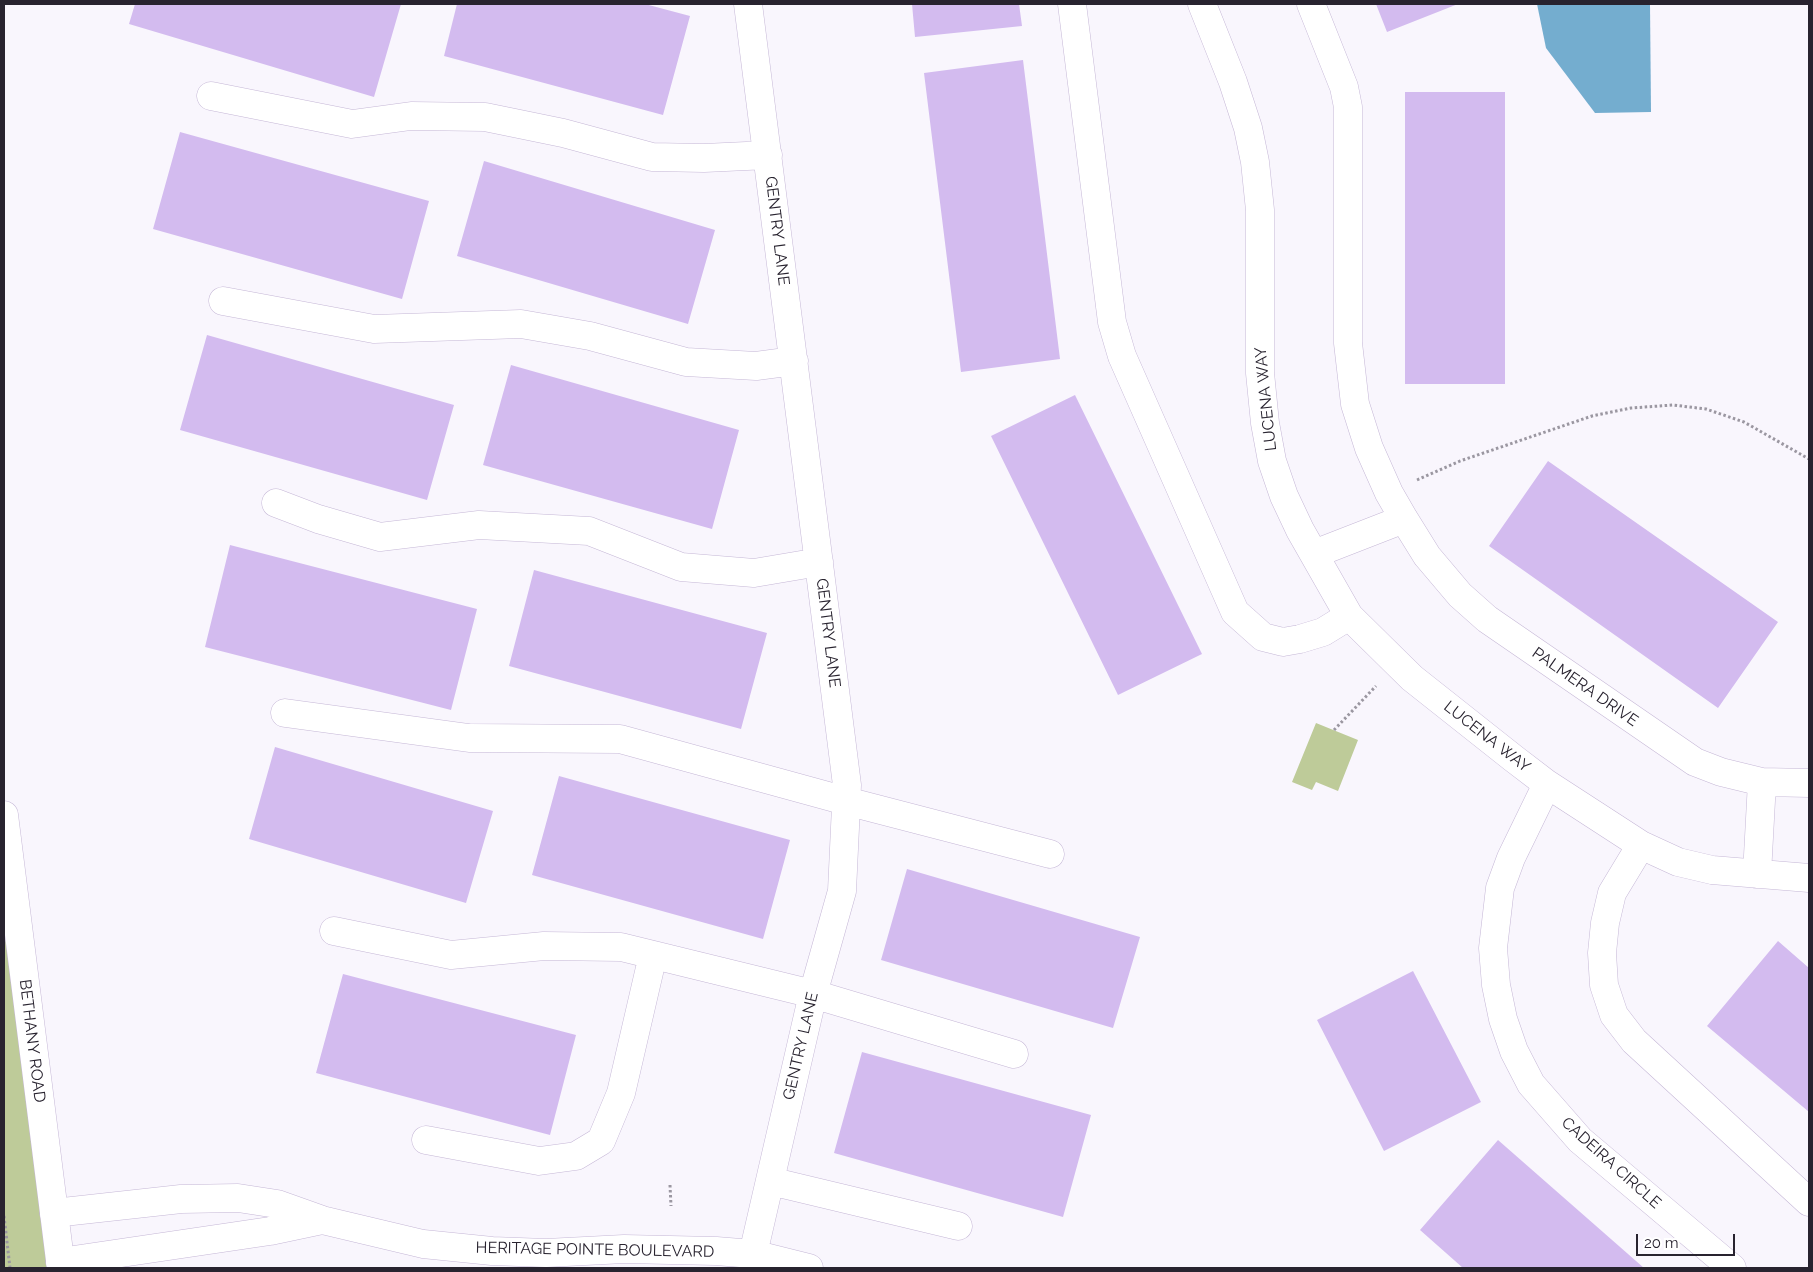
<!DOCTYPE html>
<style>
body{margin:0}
#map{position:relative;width:1813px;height:1272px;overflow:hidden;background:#f9f6fd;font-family:Raleway,sans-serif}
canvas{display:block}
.frame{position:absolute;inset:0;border:5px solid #28232f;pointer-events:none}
.scale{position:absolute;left:1636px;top:1234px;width:99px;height:22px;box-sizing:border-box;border:2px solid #28232f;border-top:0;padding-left:6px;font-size:15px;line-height:18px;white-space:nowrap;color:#28232f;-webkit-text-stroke:4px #fff;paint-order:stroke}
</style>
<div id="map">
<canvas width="1813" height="1272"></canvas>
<div class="frame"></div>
<div class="scale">20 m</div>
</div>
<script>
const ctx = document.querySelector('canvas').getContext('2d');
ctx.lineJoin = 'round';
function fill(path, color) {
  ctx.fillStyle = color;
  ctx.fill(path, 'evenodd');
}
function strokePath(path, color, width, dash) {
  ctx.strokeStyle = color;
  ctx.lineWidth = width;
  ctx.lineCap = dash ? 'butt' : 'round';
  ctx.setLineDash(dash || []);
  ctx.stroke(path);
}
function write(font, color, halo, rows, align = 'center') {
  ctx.font = font + ' Raleway,sans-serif';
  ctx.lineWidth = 5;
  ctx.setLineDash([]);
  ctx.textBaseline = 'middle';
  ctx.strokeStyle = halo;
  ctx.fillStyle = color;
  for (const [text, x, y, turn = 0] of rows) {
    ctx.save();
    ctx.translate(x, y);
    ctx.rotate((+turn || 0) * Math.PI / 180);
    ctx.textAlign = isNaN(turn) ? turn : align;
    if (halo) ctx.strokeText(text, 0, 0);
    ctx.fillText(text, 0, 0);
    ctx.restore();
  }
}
fill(new Path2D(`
 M1316,723L1358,740L1338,791L1316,782L1312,790L1292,782Z
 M4,815L61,1268H4Z`), '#becb99');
fill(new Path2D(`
 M1537,4H1650L1651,112L1595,113L1546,48Z`), '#74adcf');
fill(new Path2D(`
 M135,4H401L374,97L129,24Z
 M457,4H645L690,16L663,115L444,56Z
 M912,4H1019L1022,26L915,37Z
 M1376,4H1458L1387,32Z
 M1023,60L1060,359L961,372L924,73Z
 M1405,92H1505V384H1405Z
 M180,132L429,201L402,299L153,229Z
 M484,161L715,230L688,324L457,256Z
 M207,335L454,405L427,500L180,430Z
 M511,365L739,430L712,529L483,465Z
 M1075,395L1202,654L1118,695L991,436Z
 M1548,461L1778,622L1718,708L1489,546Z
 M230,545L477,609L451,710L205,647Z
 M534,570L767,633L741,729L509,666Z
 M275,747L493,811L466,903L249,839Z
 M559,776L790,840L763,939L532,875Z
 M907,869L1140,937L1113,1028L881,960Z
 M1778,941L1809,968V1112L1707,1026Z
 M1413,971L1481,1102L1384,1151L1317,1020Z
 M343,974L576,1035L550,1135L316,1073Z
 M862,1052L1091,1115L1063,1217L834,1153Z
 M1498,1140L1644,1268H1463L1420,1230Z`), '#d3bbef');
const minor = new Path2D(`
 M748,4L847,785L842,891L813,994L753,1254
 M1072,4L1112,322L1122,356L1235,612L1263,637L1283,642L1300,639L1323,632L1349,616
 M1202,4L1233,82L1248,128L1255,162L1260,210V373L1265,423L1272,461L1284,496L1300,530L1349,616L1412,678L1513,758L1547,784L1641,845L1678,862L1712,870L1809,878
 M1311,4L1344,87L1348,107V343L1355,404L1369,448L1389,493L1404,519L1427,556L1460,595L1487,619L1695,762L1721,772L1762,782L1809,783
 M211,96L352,124L411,116L485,117L563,133L652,157L704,158L768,155
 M223,301L374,329L521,324L590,336L686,362L756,366L794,361
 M276,503L318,519L380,537L479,525L589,531L681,567L754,573L819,562
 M1314,554L1404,519
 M285,713L469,738L620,739L846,801L1050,854
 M1547,784L1511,858L1500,888L1493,948L1496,985L1503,1019L1514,1051L1531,1084L1580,1140L1732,1268
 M1641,845L1612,893L1605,923L1602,953L1604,985L1614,1015L1634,1041L1809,1202
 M1757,874L1762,782
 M334,931L451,955L544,946L621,947L813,994L1014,1054
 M426,1140L539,1161L576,1156L601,1141L621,1093L653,955
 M770,1181L958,1226
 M54,1213L181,1199L238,1198L277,1204L322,1220L423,1244L492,1251L546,1253L624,1249L716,1251L753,1254L809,1268
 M60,1262L270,1231L322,1220`);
const major = new Path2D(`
 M4,815L61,1268`);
strokePath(minor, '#c5b7d6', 29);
strokePath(major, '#c5b7d6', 29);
strokePath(new Path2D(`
 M1417,480L1460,461L1592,416L1631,408L1673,405L1706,409L1744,422L1809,459
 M1334,730L1376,686
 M670,1185L671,1206
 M4,1216L10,1268`), '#9b97a1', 3, [2.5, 2.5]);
strokePath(minor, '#fff', 28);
strokePath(major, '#fff', 28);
write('16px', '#28232f', '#fff', [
 ["GENTRY LANE",777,231,83],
 ["LUCENA WAY",1266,399,-96],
 ["GENTRY LANE",828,633,83],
 ["PALMERA DRIVE",1585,687,35],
 ["LUCENA WAY",1487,737,38],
 ["BETHANY ROAD",32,1041,83],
 ["GENTRY LANE",801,1046,-77],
 ["CADEIRA CIRCLE",1611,1163,42],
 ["HERITAGE POINTE BOULEVARD",595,1250,1]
]);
</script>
